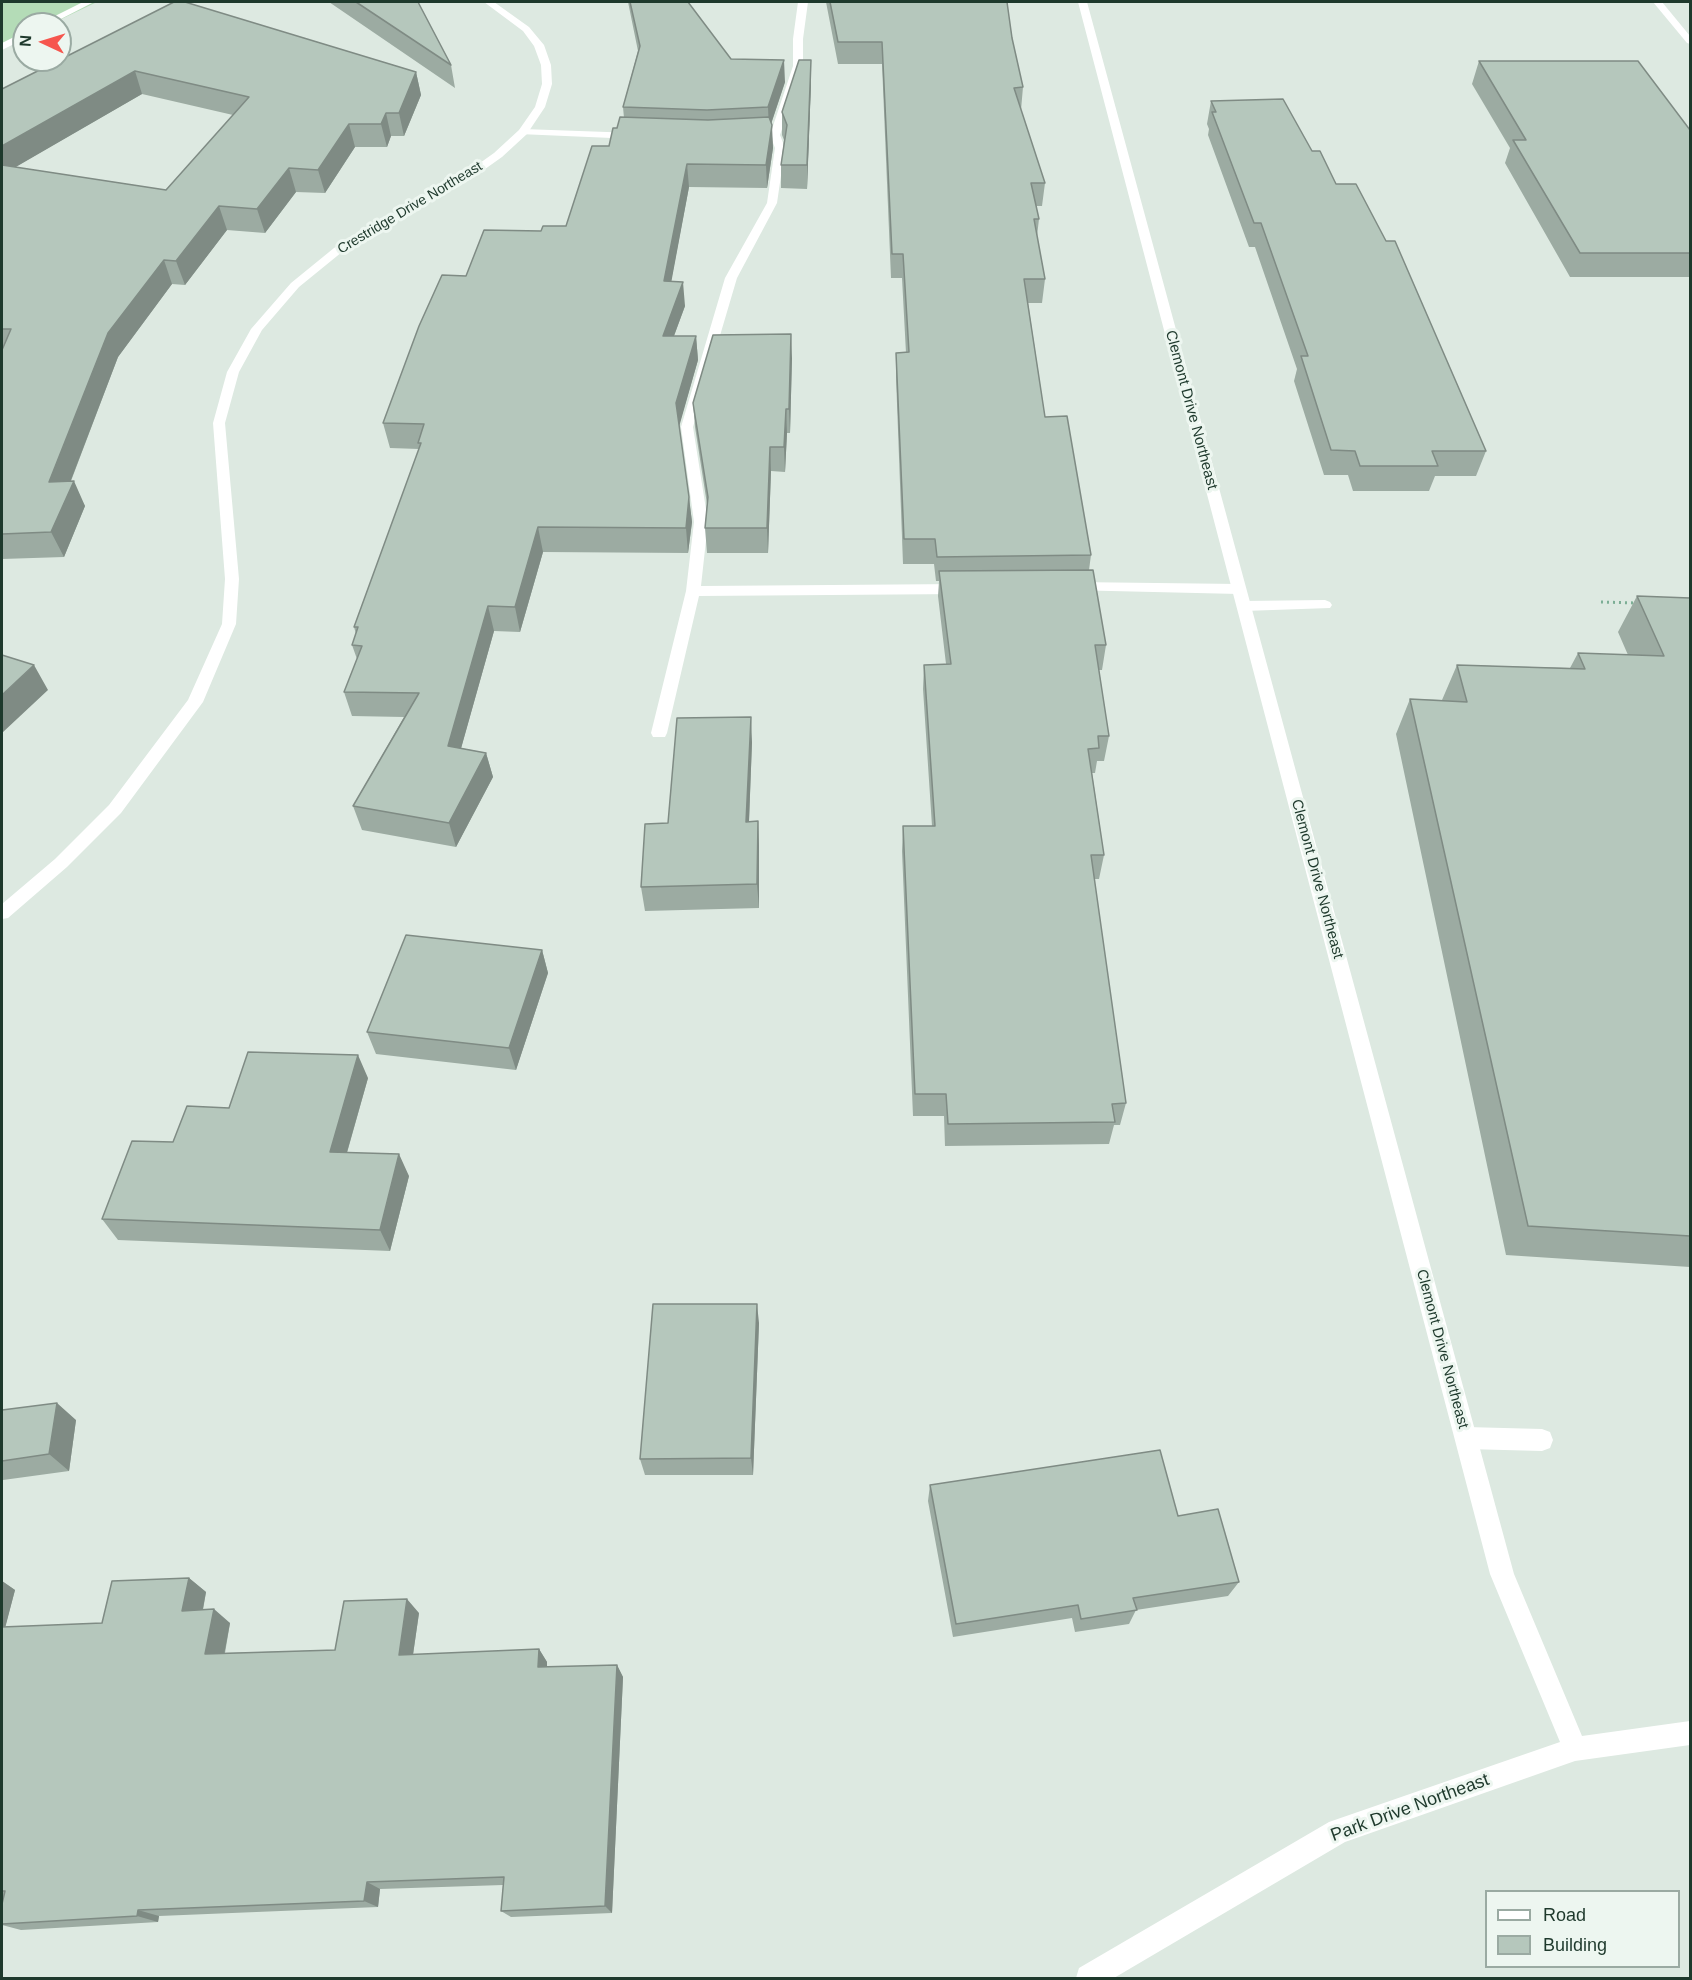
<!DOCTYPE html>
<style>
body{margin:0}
#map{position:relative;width:1692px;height:1980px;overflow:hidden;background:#dde9e1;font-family:Helvetica,sans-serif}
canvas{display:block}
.frame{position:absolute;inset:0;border:3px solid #1e392c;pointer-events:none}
.legend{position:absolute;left:1485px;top:1890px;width:195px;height:78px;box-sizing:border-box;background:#edf6f0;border:2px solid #9aaaa2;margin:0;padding:8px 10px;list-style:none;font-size:18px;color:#1e392c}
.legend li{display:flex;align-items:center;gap:12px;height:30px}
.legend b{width:30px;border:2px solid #9aaaa2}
.north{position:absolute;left:12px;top:12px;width:60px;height:60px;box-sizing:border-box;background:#edf6f0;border:2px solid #9aaaa2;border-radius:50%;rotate:274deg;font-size:16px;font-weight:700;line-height:24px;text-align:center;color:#1e392c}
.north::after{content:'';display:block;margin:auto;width:21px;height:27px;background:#f6564e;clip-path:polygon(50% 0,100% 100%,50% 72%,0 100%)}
</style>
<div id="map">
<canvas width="1692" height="1980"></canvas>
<div class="frame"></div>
<ul class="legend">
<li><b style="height:8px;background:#fff"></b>Road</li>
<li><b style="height:16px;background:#b5c7bc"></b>Building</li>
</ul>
<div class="north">N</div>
</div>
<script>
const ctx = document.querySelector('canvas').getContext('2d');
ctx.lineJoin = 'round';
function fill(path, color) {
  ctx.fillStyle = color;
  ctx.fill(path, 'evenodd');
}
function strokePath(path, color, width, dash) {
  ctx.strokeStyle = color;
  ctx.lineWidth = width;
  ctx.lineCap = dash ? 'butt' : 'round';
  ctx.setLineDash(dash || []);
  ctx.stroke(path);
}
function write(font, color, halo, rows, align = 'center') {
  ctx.font = font + ' Helvetica,sans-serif';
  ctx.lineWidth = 6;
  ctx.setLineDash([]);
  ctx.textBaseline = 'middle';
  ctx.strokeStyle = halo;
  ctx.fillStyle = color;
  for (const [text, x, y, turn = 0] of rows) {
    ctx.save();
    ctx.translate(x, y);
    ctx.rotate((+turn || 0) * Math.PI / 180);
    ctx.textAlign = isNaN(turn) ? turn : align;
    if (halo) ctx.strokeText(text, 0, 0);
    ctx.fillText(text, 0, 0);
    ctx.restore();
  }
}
fill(new Path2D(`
 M2,2H97L51,24H24V37L2,48Z`), '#b4dcb7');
strokePath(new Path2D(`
 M1601,602L1637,603`), '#7cae95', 3, [2, 4]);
fill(new Path2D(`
 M798,2H808L803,39V66L780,135L785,148L777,203L737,278L693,427L708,522L701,586L961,584L968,589L961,594L699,596L667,733L665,737H653L651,733L686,591L694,522L681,427L725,278L767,203L775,148L770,135L793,66V39Z
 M523,129L635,133L640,136L635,139L519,134V130Z
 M1073,582L1239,584L1246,589L1239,594L1068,590L1066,587Z
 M1325,600L1330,602L1332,605L1330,608L1244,611L1237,606L1244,601Z
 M1466,1427L1542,1429L1550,1432L1553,1440L1550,1448L1542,1451L1466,1449L1458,1446L1455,1438L1458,1430Z`), '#fff');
fill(new Path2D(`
 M83,2H94L51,24H39Z
 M484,2H494L529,27L544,45L551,65L552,84L545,107L527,134L502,157L471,179L342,252L299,287L262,330L239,372L225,423L239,579L236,624L203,702L121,813L67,867L8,918L2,919V904L55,859L109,805L188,700L222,624L225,579L213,423L227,372L251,329L291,283L334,248L463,175L494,153L519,130L535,107L542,84L541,65L534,46L523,31Z
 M1078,2H1087L1514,1574L1582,1736L1690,1721V1745L1575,1761L1345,1842L1114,1978H1076L1079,1968L1329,1822L1560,1742L1490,1574Z
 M24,32V39L2,50V43Z`), '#fff');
fill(new Path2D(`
 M1653,2H1662L1690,36V44L1687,43Z`), '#fff');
fill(new Path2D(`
 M329,2H418L451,65L455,88Z
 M628,2H688L731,59L785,82L771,124L773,148L767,188L689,187L671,281L685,306L674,336H696L698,360L679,425L692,522L688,553L543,552L520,632L494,631L461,748L486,753L493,777L456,847L362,830L353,806L404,717L352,716L344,692L357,659L352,645L356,634L354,627L419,449L390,448L383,423L466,276L541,231L566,226L609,146L617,128L624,118L623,107L638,51Z
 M826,2H1007L1012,38L1023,87L1021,110L1045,183L1042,206H1036L1039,219L1037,236L1045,279L1042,303H1028L1045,417L1091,555L1089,570L1106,645L1102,670H1099L1109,736L1104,761H1097L1095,773H1092L1104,855L1099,879H1094L1126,1103L1120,1125H1114L1109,1144L945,1146L944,1116H913L902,851L903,826H932L923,689L924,665L946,664L938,596L939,581H936L934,564H903L896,377V353H906L902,278H891L882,64H838Z
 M59,60L416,72L421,95L404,136H391L387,147H355L325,193L296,192L265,233L227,230L185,285L172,284L118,357L71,481L85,506L64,557L2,559V89ZM142,94L233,115L166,190L15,167Z
 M811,60V83L807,189L781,188V165L784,140L782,135V112Z
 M1479,61L1690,130V277H1570L1505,163L1510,148L1472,84Z
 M1211,101L1312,151L1336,184L1486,451L1476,476H1435L1429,491H1353L1348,475H1324L1294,381L1297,369L1255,247H1249L1208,135L1209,129L1207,124Z
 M792,358L790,433H787L785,472L771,471L768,553H707L705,528L707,504L695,427L693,403Z
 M1637,596L1690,598V1267L1506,1255L1396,734L1410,699L1442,700L1457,665L1570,668L1578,653L1628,655L1618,632Z
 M752,742L749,822L758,821L759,846V908L645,911L641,887L668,823Z
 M542,950L548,973L516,1070L376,1054L367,1032Z
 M368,1078L347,1153L409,1176L390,1251L118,1240L102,1219L173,1142L229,1108Z
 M759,1323L753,1475H645L640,1459Z
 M2,1410L76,1420L69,1471L3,1480L2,1479Z
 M930,1485L1178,1516L1239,1582L1228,1596L1136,1610L1129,1624L1075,1632L1072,1618L953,1637L928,1501Z
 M189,1578L206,1592L203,1610L230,1623L225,1653L335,1650L419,1613L413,1655L539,1649L547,1662V1667L617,1665L623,1677L612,1913L511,1917L501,1911L503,1885L380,1889L378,1907L159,1916L158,1922L21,1930L2,1925V1904L3,1898H2V1581L15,1590L5,1627L102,1623Z`), '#9caba2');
fill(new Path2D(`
 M784,60L785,82L769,130L768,107Z
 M811,60V83L807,189V165Z
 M135,71L142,94L2,175V146Z
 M416,72L421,95L404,136L399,113Z
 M386,113L391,136L387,147L381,124Z
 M349,124L355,147L325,193L318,170Z
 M772,125L773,148L767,188L766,165Z
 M687,164L689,187L667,305L664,281Z
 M289,168L296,192L265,233L257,209Z
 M219,206L227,230L185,285L176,261Z
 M164,260L172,284L118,357L61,506L49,482L108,333Z
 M683,282L685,306L665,360L663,336Z
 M791,334L792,358L790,433L789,409Z
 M696,336L698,360L679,427L676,403Z
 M786,409L787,433L785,472L784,447Z
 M770,447L771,471L768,553L767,528Z
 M74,481L85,506L64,557L51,532Z
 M689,497L692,522L688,553L686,528Z
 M538,527L543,552L520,632L515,607Z
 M488,606L494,631L455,770L448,746Z
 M34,665L48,690L2,733V695Z
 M751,717L752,742L748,846L746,822Z
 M486,753L493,777L456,847L449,823Z
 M758,821L759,846V908L757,884Z
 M542,950L548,973L516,1070L509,1048Z
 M358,1055L368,1078L341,1173L330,1152Z
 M399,1154L409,1176L390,1251L380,1230Z
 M757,1304L759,1323L753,1475L751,1458Z
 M57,1403L76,1420L69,1471L49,1454Z
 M189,1578L206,1592L200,1624L182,1611Z
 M2,1581L15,1590L2,1640Z
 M407,1599L419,1613L411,1668L399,1655Z
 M214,1609L230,1623L222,1666L205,1654Z
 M539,1649L547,1662V1679L538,1667Z
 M617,1665L623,1677L612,1913L605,1906Z
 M367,1882L380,1889L378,1907L364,1901Z
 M138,1910L159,1916L158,1922L137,1916Z`), '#7f8b84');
const building = new Path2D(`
 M174,2H185L416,72L399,113H386L381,124H349L318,170L289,168L257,209L219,206L176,261L164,260L108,333L49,482L74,481L51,532L2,534V350L11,329H2V165L166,190L249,97L135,71L2,146V89Z
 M356,2H418L451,65Z
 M630,2H688L731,59L784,60L768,107L707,110L623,107L640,46Z
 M830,2H1007L1012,38L1023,87L1014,88L1045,183H1031L1039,219H1034L1045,279H1024L1045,417L1067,416L1091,555L937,557L935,539H904L896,353L909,352L903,254H892L882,42H838Z
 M799,60H811L807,165H781L787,125L782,112Z
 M1479,61H1638L1690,130V253H1580L1513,140H1526Z
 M1283,99L1312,151H1320L1336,184H1356L1386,241H1395L1486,451H1432L1438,466H1360L1355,451L1331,450L1301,356H1308L1261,223H1254L1212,112H1216L1211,101Z
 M620,117L708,120L769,117L772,125L766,165L687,164L664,281L683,282L663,336H696L676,403L689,497L686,528L538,527L515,607L488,606L448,746L486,753L449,823L353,806L419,693L344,692L362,646L352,645L358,627H354L421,443H418L424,424L383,423L419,326L442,275L466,276L484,230L541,231L543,226H566L592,146H609L613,128H617Z
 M791,334L789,409H786L784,447H770L767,528H705L708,497L693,403L713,335Z
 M1093,570L1106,645H1095L1109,736H1098L1099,748L1088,749L1104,855H1091L1126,1103L1112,1104L1115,1122L948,1124L946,1094H915L903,826H935L924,665L951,664L939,571Z
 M1637,596L1690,598V1236L1528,1226L1410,699L1467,702L1457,665L1585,669L1578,653L1664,656Z
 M2,655L34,665L2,695Z
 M751,717L746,822L758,821L757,884L641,887L645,824L668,823L677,718Z
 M406,935L542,950L509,1048L367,1032Z
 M248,1052L358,1055L330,1152L399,1154L380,1230L102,1219L132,1141L173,1142L187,1106L229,1108Z
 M653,1304H757L751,1458L640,1459Z
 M57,1403L49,1454L2,1461V1410Z
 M1160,1450L1178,1516L1218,1509L1239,1582L1133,1598L1137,1610L1081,1619L1078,1605L956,1624L930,1485Z
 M189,1578L182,1611L214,1609L205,1654L335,1650L344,1601L407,1599L399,1655L539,1649L538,1667L617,1665L605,1906L501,1911L504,1877L367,1882L364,1901L138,1910L137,1916L2,1924V1904L5,1891H2V1627L102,1623L112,1581Z`);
fill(building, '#b5c7bc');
strokePath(building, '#7f8b84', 1.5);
write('14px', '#1e392c', '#edf6f0', [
 ["Crestridge Drive Northeast",410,208,-31]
]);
write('15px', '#1e392c', '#edf6f0', [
 ["Clemont Drive Northeast",1191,410,75],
 ["Clemont Drive Northeast",1317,879,75],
 ["Clemont Drive Northeast",1442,1349,75]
]);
write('18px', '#1e392c', '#edf6f0', [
 ["Park Drive Northeast",1410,1808,-20]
]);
</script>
